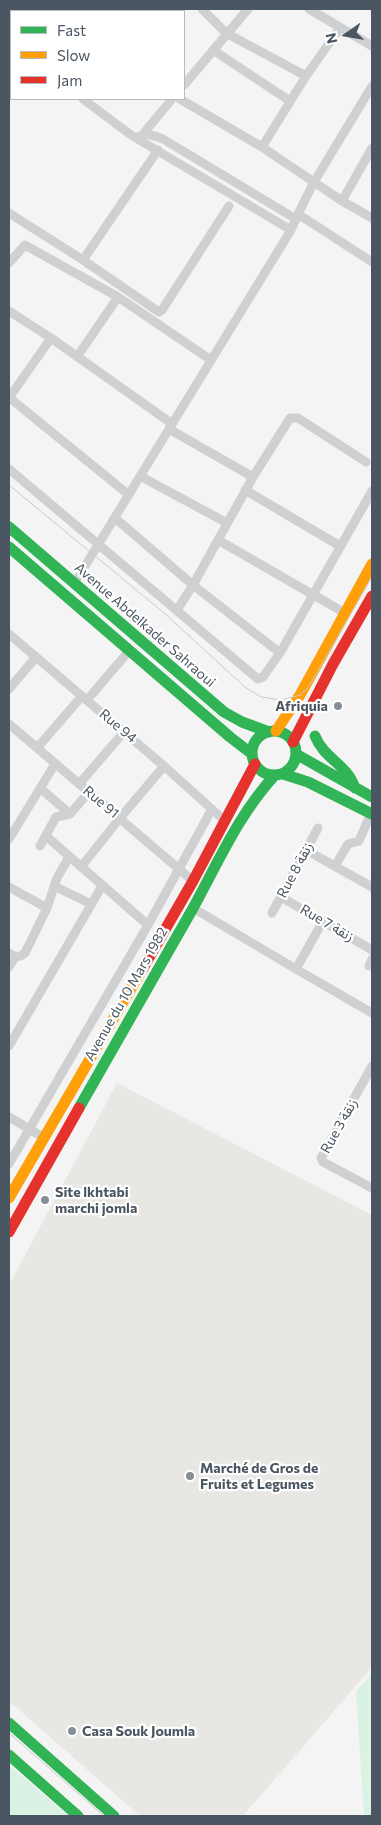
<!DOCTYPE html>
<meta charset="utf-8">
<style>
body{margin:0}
#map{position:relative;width:381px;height:1825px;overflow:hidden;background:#f4f4f4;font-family:Commissioner,sans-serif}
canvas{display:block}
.frame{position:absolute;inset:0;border:10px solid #4a5661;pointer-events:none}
.legend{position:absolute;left:10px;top:10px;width:175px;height:90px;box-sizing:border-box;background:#fff;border:1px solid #b7bbc0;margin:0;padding:6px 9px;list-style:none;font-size:15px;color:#4a5661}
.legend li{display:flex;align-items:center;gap:10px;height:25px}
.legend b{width:25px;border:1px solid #b7bbc0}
.north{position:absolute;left:321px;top:10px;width:50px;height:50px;-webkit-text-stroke:4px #fff;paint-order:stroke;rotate:257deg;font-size:14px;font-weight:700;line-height:20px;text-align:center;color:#4a5661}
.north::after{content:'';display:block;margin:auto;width:18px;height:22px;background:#4a5661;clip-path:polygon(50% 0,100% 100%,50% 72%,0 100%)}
</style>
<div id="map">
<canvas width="381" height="1825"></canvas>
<div class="frame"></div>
<ul class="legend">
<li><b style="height:6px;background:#30b455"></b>Fast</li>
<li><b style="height:6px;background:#ff9f0a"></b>Slow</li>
<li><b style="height:6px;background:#e5322d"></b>Jam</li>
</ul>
<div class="north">N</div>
</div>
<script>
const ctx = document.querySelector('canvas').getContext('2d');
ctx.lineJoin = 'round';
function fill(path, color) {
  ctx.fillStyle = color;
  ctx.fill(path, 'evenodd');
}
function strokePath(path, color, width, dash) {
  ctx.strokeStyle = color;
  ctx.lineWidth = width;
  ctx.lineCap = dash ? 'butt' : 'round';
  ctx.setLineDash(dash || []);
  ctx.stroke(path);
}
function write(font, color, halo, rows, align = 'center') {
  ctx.font = font + ' Commissioner,"Noto Sans Arabic",sans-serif';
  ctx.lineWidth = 4.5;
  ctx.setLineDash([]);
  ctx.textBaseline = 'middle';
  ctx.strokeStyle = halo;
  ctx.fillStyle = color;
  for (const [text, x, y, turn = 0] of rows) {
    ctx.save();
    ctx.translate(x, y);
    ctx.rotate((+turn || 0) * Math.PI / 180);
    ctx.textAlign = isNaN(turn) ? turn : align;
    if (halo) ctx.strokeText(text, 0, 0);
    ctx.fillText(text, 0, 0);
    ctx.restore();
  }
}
fill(new Path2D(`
 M117,1083L372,1215V1667L243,1816H140L9,1701V1285Z`), '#e8e7e3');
fill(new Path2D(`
 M372,1673V1816H364L356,1692Z
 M9,1765L68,1816H9Z`), '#d9f2e3');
strokePath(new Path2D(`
 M202,9L226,33L306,76
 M309,9L372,46
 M9,23L11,26
 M9,45L11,42
 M213,50L290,101
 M9,69L11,66
 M184,85L248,9
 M83,99L131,135L291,230
 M180,99L262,147L342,201L372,218
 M143,134L172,99
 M136,138C146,132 153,135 163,139L296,219
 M262,147L306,76L340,28
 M342,201L372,148
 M9,213L83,260L159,312L162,310L229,206
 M298,214L314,182L372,86
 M83,260L158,150
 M9,263L25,245L118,297L211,360
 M9,311L51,338L171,423
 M51,338L11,395V399L129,495
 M77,357L118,297
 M169,429L253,477
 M9,469L258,679L263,677L280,653L372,491
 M140,476L227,523
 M245,490L340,546
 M115,518L193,585L280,653
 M218,540L345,613
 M74,584L291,230L298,214L372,262
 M177,610L193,585L253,477L290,418H298L366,462
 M9,634L164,766L225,821
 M9,689L36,657
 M87,700L129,651
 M9,724L193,881
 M37,748L82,696
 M79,784L124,732
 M40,788L70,814
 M46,836L148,925
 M9,839L55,764
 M40,846L56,817L70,814L89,792
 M306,850L372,887
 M335,866L348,844L359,841L371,813
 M81,867L120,818L164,766
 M54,886L91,904
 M9,887L47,908
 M281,897L372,950
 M193,908L296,969L372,1013
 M272,913L318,828
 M9,953C15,957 19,958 25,953L47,908L57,878L69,857
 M369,966L372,959
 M9,967L15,957
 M296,969L323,921
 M9,1046L102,886
 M372,1066L321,1158L323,1162L372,1188
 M9,1117L43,1137
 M9,1164L148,925L212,809`), '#ced0d2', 9);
strokePath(new Path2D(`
 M9,527L224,712L242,722L269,732
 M9,547L230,737L252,754
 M252 753a22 22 0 1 1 44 0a22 22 0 1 1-44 0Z
 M315,736C325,760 346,763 355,788
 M296,754L372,797
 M283,774L308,782L372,814
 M79,1108C117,1042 155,976 192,910C218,863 238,815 275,775
 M9,1723L114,1816
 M9,1755L78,1816`), '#30b455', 11);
strokePath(new Path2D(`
 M276,731L300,695L372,564
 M9,1198L143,968`), '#ff9f0a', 11);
strokePath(new Path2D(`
 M293,742L333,664L372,596
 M143,968L193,881L255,764
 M9,1232L79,1108`), '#e5322d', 11);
strokePath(new Path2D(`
 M9,485L163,612L245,687L261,697L281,700L300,695L308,688L372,577
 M9,1733L104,1816`), '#c9cacc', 1);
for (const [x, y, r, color] of [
 [338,706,5,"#868d94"],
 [45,1200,5,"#868d94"],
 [190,1476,5,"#868d94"],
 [72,1731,5,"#868d94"]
]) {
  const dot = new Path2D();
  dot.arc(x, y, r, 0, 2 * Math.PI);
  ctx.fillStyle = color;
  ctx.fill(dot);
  strokePath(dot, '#fff', 2);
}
write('14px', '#4a5661', '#fff', [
 ["Avenue Abdelkader Sahraoui",145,625,41],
 ["Rue 94",118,726,40],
 ["Rue 91",101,802,40],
 ["Rue 8 زنقة",295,870,-62],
 ["Rue 7 زنقة",327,923,30],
 ["Avenue du 10 Mars 1982",126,994,-60],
 ["Rue 3 زنقة",339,1126,-61]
]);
write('bold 14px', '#4a5661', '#fff', [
 ["Afriquia",328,706,"right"],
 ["Site lkhtabi",55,1192],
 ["marchi jomla",55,1208],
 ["Marché de Gros de",200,1468],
 ["Fruits et Legumes",200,1484],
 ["Casa Souk Joumla",82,1731]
], 'left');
</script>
